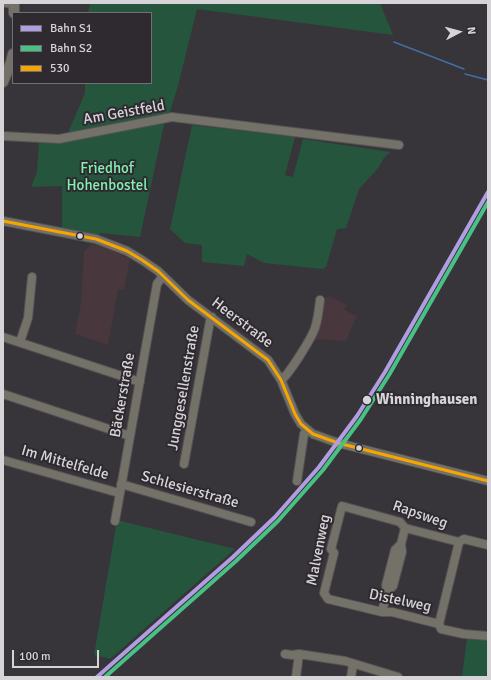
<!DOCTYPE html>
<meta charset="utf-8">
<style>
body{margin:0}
#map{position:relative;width:491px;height:680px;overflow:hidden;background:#373539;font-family:Signika,sans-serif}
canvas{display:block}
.frame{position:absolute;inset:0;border:4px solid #d7d4d8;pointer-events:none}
.legend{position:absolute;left:12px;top:12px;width:140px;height:72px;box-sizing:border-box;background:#2e2a30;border:1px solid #726e73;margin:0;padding:5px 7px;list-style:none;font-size:12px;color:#d7d4d8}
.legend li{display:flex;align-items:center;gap:8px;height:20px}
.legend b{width:20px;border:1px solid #726e73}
.north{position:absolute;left:439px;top:12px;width:40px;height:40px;-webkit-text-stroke:3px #2e2a30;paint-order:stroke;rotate:84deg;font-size:11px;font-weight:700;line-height:16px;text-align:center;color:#d7d4d8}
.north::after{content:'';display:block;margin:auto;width:14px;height:18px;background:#d7d4d8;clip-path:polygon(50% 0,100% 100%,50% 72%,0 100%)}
.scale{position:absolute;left:12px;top:650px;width:87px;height:18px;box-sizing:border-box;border:2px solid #d7d4d8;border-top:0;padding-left:5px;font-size:12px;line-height:14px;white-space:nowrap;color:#d7d4d8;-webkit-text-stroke:3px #2e2a30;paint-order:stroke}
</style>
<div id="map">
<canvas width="491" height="680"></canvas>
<div class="frame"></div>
<ul class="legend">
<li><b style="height:5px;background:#b19de2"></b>Bahn S1</li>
<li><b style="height:5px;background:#48c184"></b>Bahn S2</li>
<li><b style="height:5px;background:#f7a600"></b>530</li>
</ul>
<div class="north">N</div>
<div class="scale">100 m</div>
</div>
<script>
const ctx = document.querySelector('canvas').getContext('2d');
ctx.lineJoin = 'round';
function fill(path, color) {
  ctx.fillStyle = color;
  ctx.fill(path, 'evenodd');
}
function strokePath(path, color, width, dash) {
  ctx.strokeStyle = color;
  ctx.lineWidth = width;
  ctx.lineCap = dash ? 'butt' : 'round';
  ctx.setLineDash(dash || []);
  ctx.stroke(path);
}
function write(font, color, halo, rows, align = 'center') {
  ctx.font = font + ' Signika,sans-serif';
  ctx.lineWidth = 4;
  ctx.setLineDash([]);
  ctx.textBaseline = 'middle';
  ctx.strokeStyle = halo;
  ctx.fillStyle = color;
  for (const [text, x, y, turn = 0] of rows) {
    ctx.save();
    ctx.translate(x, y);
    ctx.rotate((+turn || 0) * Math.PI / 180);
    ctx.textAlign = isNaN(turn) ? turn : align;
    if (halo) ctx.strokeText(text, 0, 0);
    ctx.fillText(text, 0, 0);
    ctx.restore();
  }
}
fill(new Path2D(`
 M92,244L113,251L130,259L124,290L118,289L108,345L75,334L81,303L84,251Z
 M329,296L347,305L344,310L357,316L346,341L313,339L322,300Z`), '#48373c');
fill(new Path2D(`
 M90,3H380L393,35L197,9L178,86L169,115L67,135L85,93V83H151V13H88Z
 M165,120L140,237L100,233L99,236L62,228V186L31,187L37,172L39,140Z
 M192,125L295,137L285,175L293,177L303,139L390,152L384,158L378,168L359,189L346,228L337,229L326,267L322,269L264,263L247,254L244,266L202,262V245L185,243L170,229Z
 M117,520L235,549L110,659L94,655Z
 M467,638L488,640V663L486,677H462Z`), '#25553c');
strokePath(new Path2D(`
 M394,42L464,69
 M465,74L488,80`), '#416ea4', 1.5);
const minor = new Path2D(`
 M6,3L14,4
 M3,136L59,139L172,117L399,145
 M3,221L96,239L127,251L142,260L158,271L188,300L268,360L281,380L295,414L301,424L313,434L338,443L488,481
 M3,337L140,382
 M20,342L28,318L32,277
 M281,380C289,375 312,337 315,328C318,319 319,309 320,300
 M3,394L130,436
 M3,460L119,493
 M184,464L210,321L212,317
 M297,481L304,434L307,430
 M121,484L251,522
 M115,521L157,284L163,276
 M488,545L464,539L459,542L405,528L400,522L342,506L331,549L334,553L324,593L328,599L382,612H392L439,624L441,629L464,634L488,636
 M387,592L386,585L395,550L401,544
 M382,612L387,592L393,586L402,552L401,544L405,528
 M439,624L459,542
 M285,654L292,655L299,654L345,661L398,677
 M296,677L299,654
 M351,677L353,665`);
const major = new Path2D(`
 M14,3V13
 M3,82L11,62L13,54`);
strokePath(minor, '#545255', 10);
strokePath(major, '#545255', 12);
strokePath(minor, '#747168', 8);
strokePath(major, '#757168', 10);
strokePath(new Path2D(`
 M3,221L96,239L127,251L142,260L158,271L188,300L268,360L281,380L295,414L301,424L313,434L338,443L488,481`), '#f7a600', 3);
strokePath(new Path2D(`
 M97,677L233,557L275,517L319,467L357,416L385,372L488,192`), '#b19de2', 4);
strokePath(new Path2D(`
 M105,677L236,561L278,521L323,470L361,419L389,375L488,202`), '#48c184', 4);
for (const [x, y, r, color] of [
 [80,236,3.5,"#d7d4d8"],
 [367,400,5,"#d7d4d8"],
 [359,448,3.5,"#d7d4d8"]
]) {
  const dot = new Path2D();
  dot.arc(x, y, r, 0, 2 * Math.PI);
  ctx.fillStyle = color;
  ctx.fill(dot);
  strokePath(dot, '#2e2a30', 1.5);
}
write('15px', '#d7d4d8', '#2e2a30', [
 ["Am Geistfeld",124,113,-10],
 ["Heerstraße",242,323,37],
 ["Junggesellenstraße",184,388,-80],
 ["Bäckerstraße",123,395,-80],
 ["Im Mittelfelde",65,463,16],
 ["Schlesierstraße",190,490,16],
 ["Rapsweg",420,515,19],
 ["Malvenweg",319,550,-79],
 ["Distelweg",400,601,12]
]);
write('15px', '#81f1b1', '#2e2a30', [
 ["Friedhof",107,169],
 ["Hohenbostel",107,186]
]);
write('bold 15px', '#d7d4d8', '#2e2a30', [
 ["Winninghausen",376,400]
], 'left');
</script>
